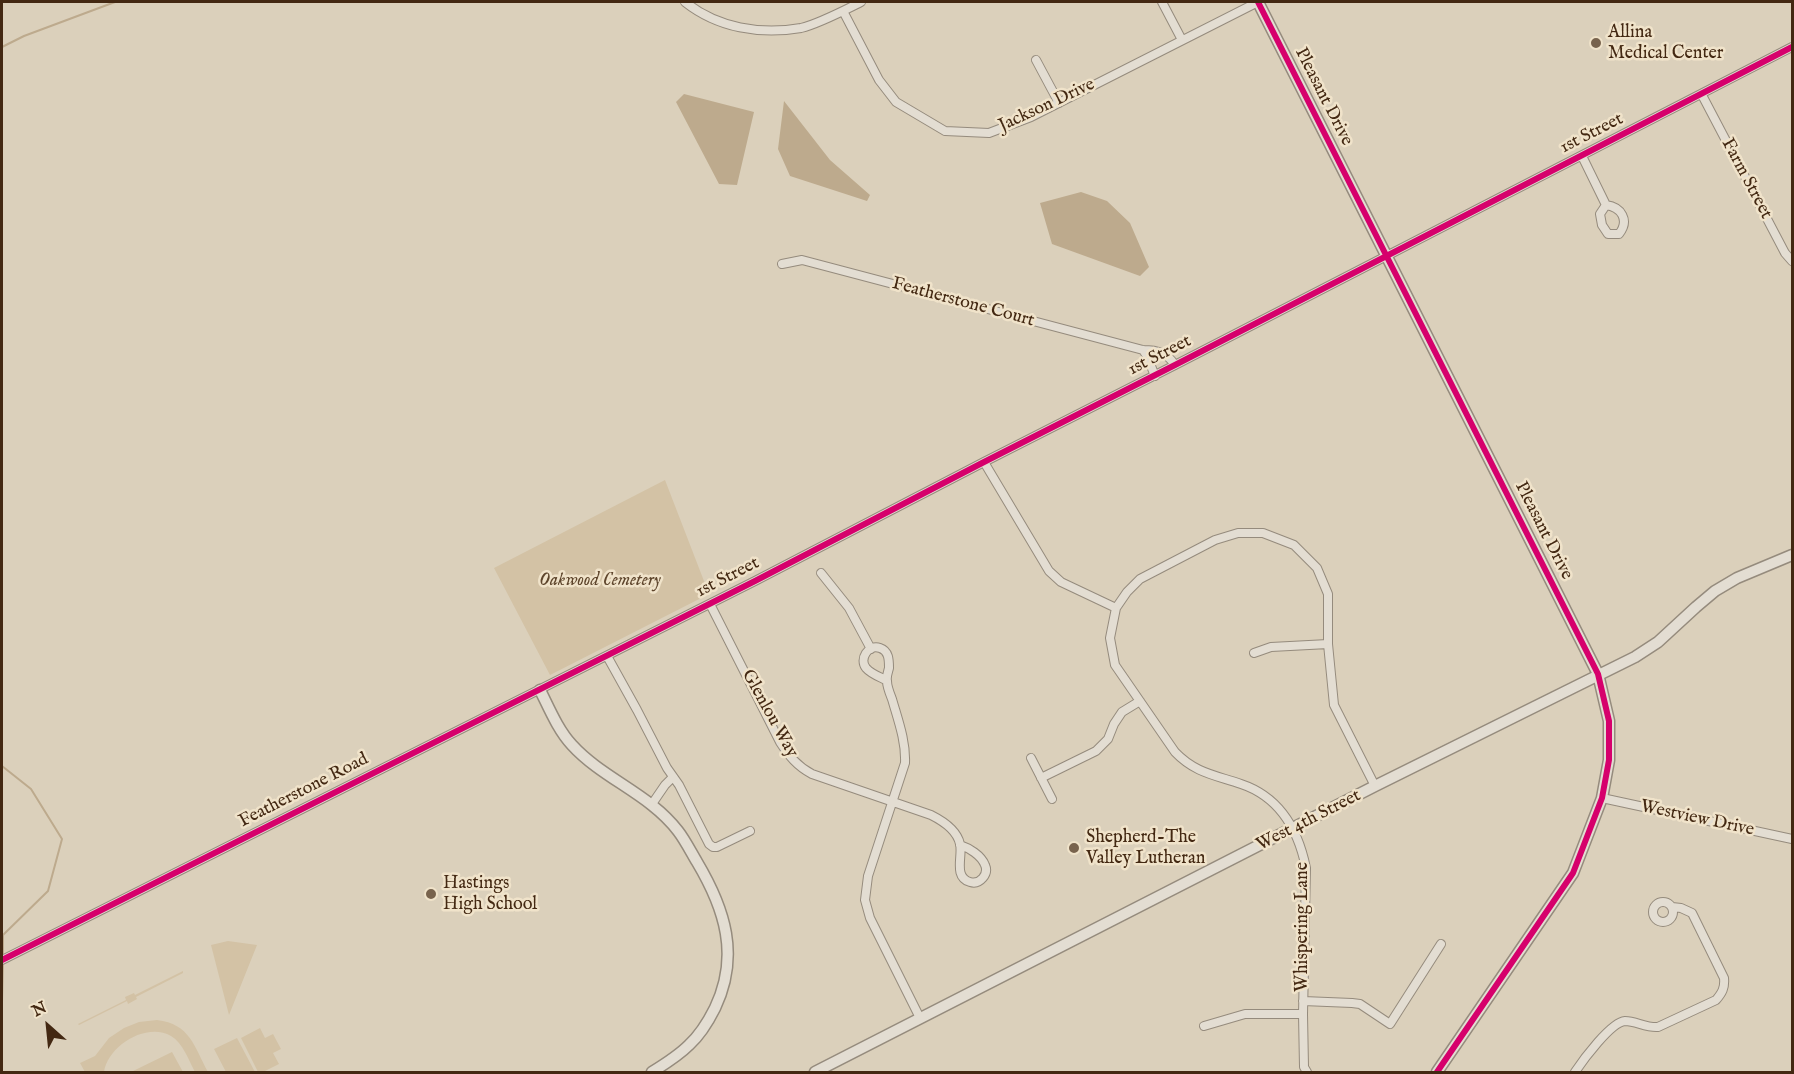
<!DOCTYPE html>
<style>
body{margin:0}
#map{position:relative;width:1794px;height:1074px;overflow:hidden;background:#dbd0bb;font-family:"IM FELL English",serif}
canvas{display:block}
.frame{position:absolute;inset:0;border:3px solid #432812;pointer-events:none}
.north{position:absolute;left:18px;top:996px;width:60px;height:60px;-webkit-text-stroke:4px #f0e3ca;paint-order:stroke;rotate:333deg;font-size:16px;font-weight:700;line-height:24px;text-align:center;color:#432812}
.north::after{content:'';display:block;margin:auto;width:21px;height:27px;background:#432812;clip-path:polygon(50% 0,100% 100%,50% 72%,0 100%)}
</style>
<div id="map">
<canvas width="1794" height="1074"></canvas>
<div class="frame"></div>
<div class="north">N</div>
</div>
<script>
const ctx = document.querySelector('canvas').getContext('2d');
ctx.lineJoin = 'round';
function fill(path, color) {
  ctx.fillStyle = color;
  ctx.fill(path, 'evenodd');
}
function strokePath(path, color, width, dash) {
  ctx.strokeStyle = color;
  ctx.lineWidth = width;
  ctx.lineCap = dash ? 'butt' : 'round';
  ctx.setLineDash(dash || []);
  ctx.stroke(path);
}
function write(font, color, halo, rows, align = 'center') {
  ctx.font = font + ' "IM FELL English",serif';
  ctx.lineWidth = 5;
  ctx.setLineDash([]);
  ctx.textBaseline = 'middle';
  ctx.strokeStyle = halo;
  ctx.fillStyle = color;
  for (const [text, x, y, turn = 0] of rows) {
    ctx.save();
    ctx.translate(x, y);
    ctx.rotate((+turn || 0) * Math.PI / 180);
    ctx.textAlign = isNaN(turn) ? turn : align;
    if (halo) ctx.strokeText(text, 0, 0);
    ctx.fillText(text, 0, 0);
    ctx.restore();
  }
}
fill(new Path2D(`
 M665,480L709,594L550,675L494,568Z
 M228,941L257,945L229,1015L211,945Z
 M183,971V973L136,997L137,999L128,1004L127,1001L79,1025L78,1024L126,1000L125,997L134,993L135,995Z
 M157,1020C190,1024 194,1046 208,1072H195C189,1061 183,1043 171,1036C146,1022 108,1046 104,1072H85L80,1063L95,1056L109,1038L124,1028L139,1022Z
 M260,1028L265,1038L273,1034L281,1049L273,1053L279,1064L263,1072H258L241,1038Z
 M237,1038L255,1072H226L214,1049Z
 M172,1052L183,1072H131Z`), '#d3c2a5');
fill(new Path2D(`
 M684,94L754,112L737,185L719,184L676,102Z
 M784,101L830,160L870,195L867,201L790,176L778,149Z
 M1081,192L1107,201L1130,223L1149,267L1140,276L1052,244L1040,203Z`), '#bdaa8d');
strokePath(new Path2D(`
 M2,47L24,36L115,2
 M2,766L31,789L62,839L48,891L3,935V957
 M2,1002L3,963`), '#bdaa8d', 2);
const minor = new Path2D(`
 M685,2C718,28 760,35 801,28C818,24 845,10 861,2
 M1162,2L1182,40
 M843,11L879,80L896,102L945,131L989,133L1031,117L1258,2
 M1036,60L1059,103
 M1702,95L1785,253L1792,261
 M1582,156L1606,205
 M1606,205C1621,207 1630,220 1619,234H1608L1602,225L1600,214Z
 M782,264L802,260L1143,350C1158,350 1167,353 1175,365
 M1143,350L1147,356L1155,376
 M984,462L1049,571L1061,582L1116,608
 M821,573L849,608L871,649
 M710,604L780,742C789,756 797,766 812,774L931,815C943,821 957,830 960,844C963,856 953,877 970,882C980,885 989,874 985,865C981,855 969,848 960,845
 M1254,653L1271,647L1328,644
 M607,656L637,710L667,768L679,785L709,844L713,847H717L750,831
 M886,680C880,677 871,674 866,668C859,659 868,644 880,648C889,651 889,660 889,668C888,672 886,677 887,681C887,687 890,694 892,699C898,720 906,741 905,763L868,876L865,900L870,918L920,1018
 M1031,758L1052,799
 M1041,778L1096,751L1108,739L1114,724L1122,712L1140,701
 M1602,798L1792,839
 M652,804L665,785L673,777
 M1653 912a10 10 0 1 1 20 0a10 10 0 1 1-20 0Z
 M2,960L755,581L984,462L1175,365L1792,47
 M1303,1001L1352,1003L1360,1004L1390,1024L1441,944
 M1204,1026L1245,1014H1303
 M1307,1072L1304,1067L1303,1014L1306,868C1298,829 1280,797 1241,784C1215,775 1195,773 1175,752L1115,665L1110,638L1116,608L1127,592L1140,579L1215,540L1238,533H1263L1294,545L1317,568L1328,594V644L1334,705L1375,786
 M1575,1072C1583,1060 1611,1022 1625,1021C1636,1021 1646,1028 1658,1027L1716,1000C1722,993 1725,988 1724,978L1692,913L1681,908L1672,907`);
const tertiary = new Path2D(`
 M1258,2L1598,674L1609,721V760L1602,798L1573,873L1437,1072
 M540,690C549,708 558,730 572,745C603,779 650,794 678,831C685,840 691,852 697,862C725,909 740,956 715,1008C708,1022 700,1035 689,1045C678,1056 665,1064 652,1072
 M815,1072L1375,786L1635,657L1658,642L1696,607L1715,591L1737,578L1792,555`);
strokePath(minor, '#958b7d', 10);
strokePath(tertiary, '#958b7d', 13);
strokePath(minor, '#e3ddd2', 8);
strokePath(tertiary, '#e3ddd2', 10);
strokePath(new Path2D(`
 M1258,2L1598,674L1609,721V760L1602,798L1573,873L1437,1072
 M2,960L755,581L984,462L1175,365L1792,47`), '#d6006c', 6);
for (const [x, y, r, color] of [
 [1596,43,6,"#78634d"],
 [1074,848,6,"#78634d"],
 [431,894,6,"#78634d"]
]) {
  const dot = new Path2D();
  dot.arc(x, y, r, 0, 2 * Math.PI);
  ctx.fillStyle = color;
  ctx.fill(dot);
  strokePath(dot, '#f0e3ca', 2);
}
write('18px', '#432812', '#f0e3ca', [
 ["Allina",1608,33],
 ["Medical Center",1608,54],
 ["Shepherd-The",1086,838],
 ["Valley Lutheran",1086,859],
 ["Hastings",443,884],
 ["High School",443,905]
], 'left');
write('18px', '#432812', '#f0e3ca', [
 ["Pleasant Drive",1323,97,63],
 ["Jackson Drive",1047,106,-25],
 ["1st Street",1592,134,-27],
 ["Farm Street",1746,179,62],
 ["Featherstone Court",963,303,15],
 ["1st Street",1160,356,-27],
 ["Pleasant Drive",1543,531,63],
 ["1st Street",728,578,-27],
 ["Glenlou Way",769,714,61],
 ["Featherstone Road",304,791,-27],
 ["Westview Drive",1697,819,12],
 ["West 4th Street",1309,821,-27],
 ["Whispering Lane",1303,927,-90]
]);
write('italic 18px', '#5e452c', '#f0e3ca', [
 ["Oakwood Cemetery",600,581]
]);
</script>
